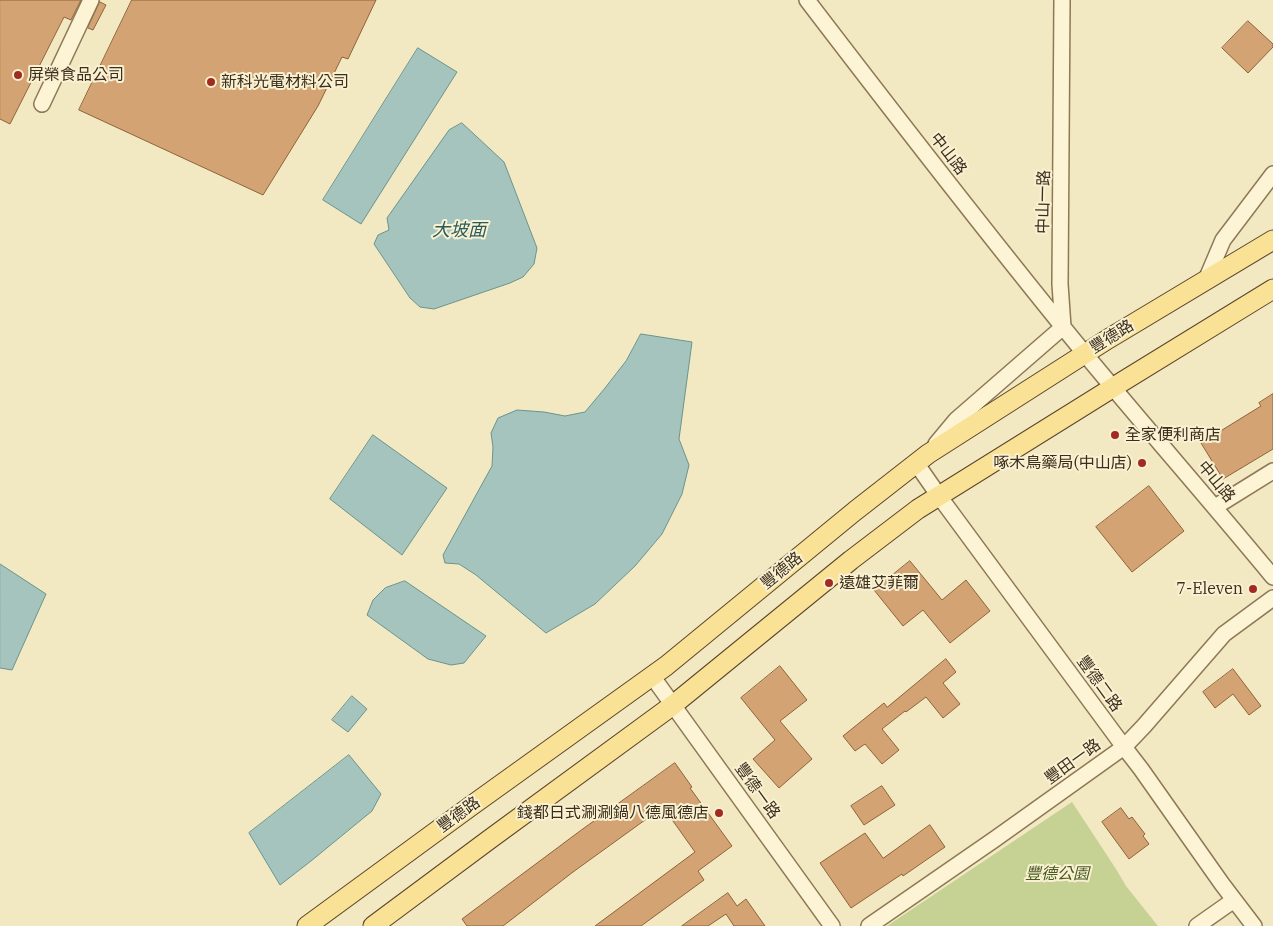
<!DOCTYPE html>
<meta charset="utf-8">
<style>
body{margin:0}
canvas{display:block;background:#f2e8c1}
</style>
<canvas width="1273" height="926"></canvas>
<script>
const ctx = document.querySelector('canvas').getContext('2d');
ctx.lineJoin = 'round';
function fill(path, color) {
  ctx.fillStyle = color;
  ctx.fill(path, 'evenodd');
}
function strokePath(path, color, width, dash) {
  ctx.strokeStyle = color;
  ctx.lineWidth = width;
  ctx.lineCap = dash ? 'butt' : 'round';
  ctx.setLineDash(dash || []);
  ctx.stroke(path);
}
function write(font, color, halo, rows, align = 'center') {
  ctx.font = font + ' "IBM Plex Serif","Noto Sans TC",serif';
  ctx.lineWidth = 4;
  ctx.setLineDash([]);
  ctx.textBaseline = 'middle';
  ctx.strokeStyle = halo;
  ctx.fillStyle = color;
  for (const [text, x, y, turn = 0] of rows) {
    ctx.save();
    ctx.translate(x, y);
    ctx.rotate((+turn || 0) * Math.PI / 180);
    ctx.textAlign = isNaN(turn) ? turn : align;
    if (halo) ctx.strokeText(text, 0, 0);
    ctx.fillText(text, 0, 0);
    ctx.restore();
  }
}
fill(new Path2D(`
 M1072,802L1116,869L1126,886L1158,926H887Z`), '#c5d294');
const water = new Path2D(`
 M418,48L457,72L361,224L323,200Z
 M462,123L504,162L537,248L534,264L523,277L510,283L434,309L420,307L410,298L374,244L378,235L389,230L387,218L449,130Z
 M641,334L692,342L679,439L689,465L682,494L662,534L635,566L595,604L546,633L476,575L459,564L445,563L443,555L492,466L493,447L491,433L498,418L517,410L544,412L565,416L585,412L605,388L626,361Z
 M373,435L447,488L402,555L330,499Z
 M0,564L46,594L12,670L0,668Z
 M405,581L486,636L464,663L451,665L428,659L367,615L373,600L385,588Z
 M352,696L367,709L348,732L332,720Z
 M349,755L381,794L372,811L311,861L280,885L249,833Z`);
fill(water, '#a4c4bd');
strokePath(water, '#6a948d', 1);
const building = new Path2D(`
 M0,0H81L71,20L64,17L10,124L0,119Z
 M132,0H376L348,59L342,57L318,106L263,195L79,110Z
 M100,2L106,5L93,30L88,28Z
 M1248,21L1273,44V47L1248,73L1222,48Z
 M1273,394V449L1223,479L1201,443L1261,406L1259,403Z
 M1149,486L1184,531L1132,572L1096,527Z
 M910,561L942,600L966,580L990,611L950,643L923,610L903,626L874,590Z
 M946,659L956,672L943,683L960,704L943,718L926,697L906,712L905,711L882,729L899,750L882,764L865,744L855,751L843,736L884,703L887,707Z
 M780,666L807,700L780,721L812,759L779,788L753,759L775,740L741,698Z
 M1233,669L1261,706L1249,715L1233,694L1215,708L1203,692Z
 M675,763L692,787L690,788L732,846L698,871L704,880L641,926H595L695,852L663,807L573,872L503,926H467L462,919L580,831Z
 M882,786L895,805L864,825L851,806Z
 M1121,808L1129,819L1132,817L1145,834L1143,836L1149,844L1129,859L1102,822Z
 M930,825L945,847L903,876L902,874L851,908L820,863L865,833L883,858Z
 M728,893L737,906L746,899L765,926H734L726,914L708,926H682Z`);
fill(building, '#d4a373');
strokePath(building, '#8f633a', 1);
const minor = new Path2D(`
 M807,0C898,119 990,238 1085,354C1147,429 1211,502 1273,577
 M1062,0L1060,284L1063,327
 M42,104L91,0
 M1206,280L1223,240L1273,174
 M936,444L956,420L1063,327
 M916,463L939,496L1124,747L1141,769L1222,884L1254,926
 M1215,507L1273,471
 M652,676L832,926
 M869,926L995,839L1124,747L1144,726L1224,634L1273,598
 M1197,926L1234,900`);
const major = new Path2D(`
 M307,926L471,806L666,666L855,511L928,454L1108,339L1273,240
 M373,926L490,839L673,705L851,560L918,509L1125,380L1273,289`);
strokePath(minor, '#8e7856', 18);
strokePath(major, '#5b452b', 21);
strokePath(minor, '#fcf4d5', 15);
strokePath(major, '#f9e295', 19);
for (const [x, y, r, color] of [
 [18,75,5,"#a32a20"],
 [211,82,5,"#a32a20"],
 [1115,435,5,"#a32a20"],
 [1142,463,5,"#a32a20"],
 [829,583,5,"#a32a20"],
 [1253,589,5,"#a32a20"],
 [719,813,5,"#a32a20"]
]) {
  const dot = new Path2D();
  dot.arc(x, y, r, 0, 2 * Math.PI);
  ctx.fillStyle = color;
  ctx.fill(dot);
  strokePath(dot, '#f9f1d2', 2);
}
write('16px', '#3c2e1c', '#f9f1d2', [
 ["屏榮食品公司",28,75],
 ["新科光電材料公司",221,82],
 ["全家便利商店",1125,435],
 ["啄木鳥藥局(中山店)",1132,463,"right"],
 ["遠雄艾菲爾",839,583],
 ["7-Eleven",1243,589,"right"],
 ["錢都日式涮涮鍋八德風德店",709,813,"right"]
], 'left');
write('16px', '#3c2e1c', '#f9f1d2', [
 ["中山路",948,154,52],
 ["中山一路",1044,202,-89],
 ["豐德路",1112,337,-32],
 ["中山路",1216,482,50],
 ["豐德路",782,571,-39],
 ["豐德二路",1099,684,54],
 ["豐田一路",1073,762,-36],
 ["豐德一路",757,791,54],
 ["豐德路",459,815,-36]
]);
write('italic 16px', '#475b21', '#f9f1d2', [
 ["豐德公園",1057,874]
]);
write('italic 18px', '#2a5c5d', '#f9f1d2', [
 ["大坡面",459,231]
]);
</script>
